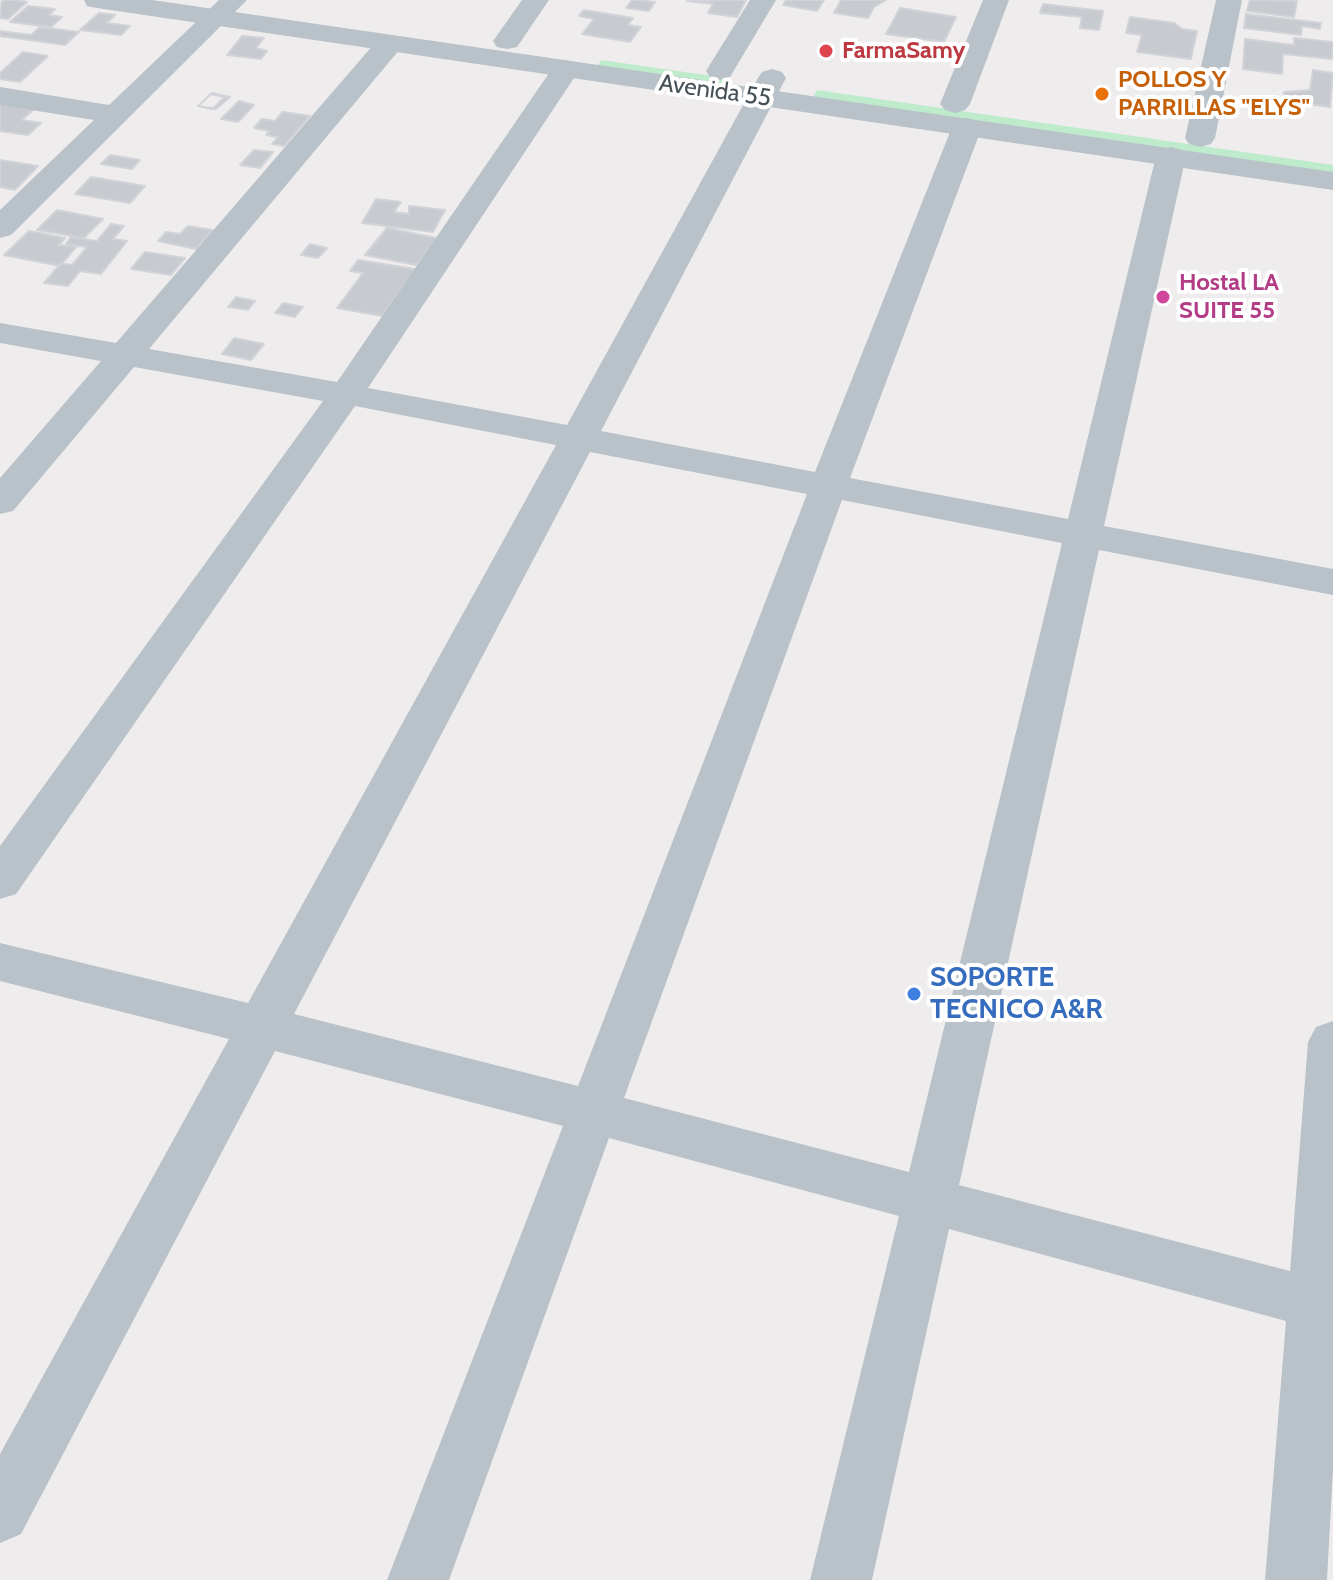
<!DOCTYPE html>
<style>
body{margin:0}
canvas{display:block;background:#efeced}
</style>
<canvas width="1333" height="1580"></canvas>
<script>
const ctx = document.querySelector('canvas').getContext('2d');
ctx.lineJoin = 'round';
function fill(path, color) {
  ctx.fillStyle = color;
  ctx.fill(path, 'evenodd');
}
function strokePath(path, color, width, dash) {
  ctx.strokeStyle = color;
  ctx.lineWidth = width;
  ctx.lineCap = dash ? 'butt' : 'round';
  ctx.setLineDash(dash || []);
  ctx.stroke(path);
}
function write(font, color, halo, rows, align = 'center') {
  ctx.font = font + ' Cabin,sans-serif';
  ctx.lineWidth = 8;
  ctx.setLineDash([]);
  ctx.textBaseline = 'middle';
  ctx.strokeStyle = halo;
  ctx.fillStyle = color;
  for (const [text, x, y, turn = 0] of rows) {
    ctx.save();
    ctx.translate(x, y);
    ctx.rotate((+turn || 0) * Math.PI / 180);
    ctx.textAlign = isNaN(turn) ? turn : align;
    if (halo) ctx.strokeText(text, 0, 0);
    ctx.fillText(text, 0, 0);
    ctx.restore();
  }
}
fill(new Path2D(`
 M601,60L727,78L723,85L597,67Z
 M817,90L1333,165V173L813,98Z`), '#bdebcb');
const building = new Path2D(`
 M2,0H15L27,2L8,19L0,18Z
 M632,0H639L655,2L649,11L626,8Z
 M746,0L737,17L708,13L713,4L687,1Z
 M786,0H824L817,11L783,5Z
 M841,0H886L874,7L868,18L834,13Z
 M1250,0L1297,1L1294,17L1247,11Z
 M1043,4L1103,11L1099,30L1080,28L1082,17L1040,13Z
 M28,6L55,9L49,15L62,17L51,27L10,22Z
 M900,8L956,17L944,42L886,34Z
 M584,10L633,18L628,25L641,27L630,42L582,34L594,19L579,16Z
 M99,13L115,15L107,23L130,26L121,35L80,30Z
 M1246,14L1321,23L1320,29L1302,26L1301,35L1244,28Z
 M1130,17L1174,23L1182,29L1197,31L1191,59L1137,52L1142,35L1126,33Z
 M40,27L79,32L65,45L0,36V31L31,35Z
 M242,36L264,38L256,48L267,51L261,59L227,55Z
 M1294,38L1333,42L1332,59L1283,54L1282,74L1243,69L1245,39L1294,45Z
 M23,52L48,56L20,82L0,79V73Z
 M1313,70L1333,73L1330,107L1283,101L1284,92L1310,90Z
 M212,93L230,97L216,109L198,106Z
 M211,94L225,97L212,109L198,106Z
 M239,101L254,105L238,122L221,119Z
 M0,104L34,109L22,120L41,123L28,135L0,131Z
 M283,112L310,116L284,146L272,144L278,137L266,135L270,131L254,128L262,119L275,121Z
 M254,150L273,152L260,168L240,165Z
 M110,155L140,160L132,169L101,164Z
 M0,160L38,166L15,190L0,187Z
 M91,177L145,186L130,203L75,194Z
 M376,199L401,202L394,212L409,214V206L445,210L433,232L362,223Z
 M57,210L103,219L84,238L37,230Z
 M111,224L124,226L113,239L127,241L101,274L80,271L68,286L44,283L61,263L72,265L87,247L66,244L71,237L97,241Z
 M188,226L213,230L196,249L158,241L166,232L180,234Z
 M387,228L437,238L416,265L365,255Z
 M29,231L65,238L59,245L76,247L60,266L4,255Z
 M310,244L327,248L318,258L301,255Z
 M145,252L185,258L171,275L131,269Z
 M358,260L415,269L382,316L337,308L363,273L350,271Z
 M236,297L255,301L248,310L228,307Z
 M283,303L303,307L295,317L275,313Z
 M234,338L264,344L251,360L222,354Z`);
fill(building, '#c7cacf');
strokePath(building, '#d1d3d8', 2);
fill(new Path2D(`
 M219,0H247L11,235L0,238V210L94,120L0,105V87L109,105Z
 M522,0H549L517,47L507,49L497,47L493,41Z
 M750,0H776L730,77L720,80L710,77L706,71Z
 M983,0H1009L970,104L965,110L955,113L945,110L940,104Z
 M1216,0H1242L1215,138L1211,144L1200,147L1189,144L1185,138Z
 M390,35L400,37L404,43L400,49L149,349L337,382L556,63L566,60L576,63L580,69L368,388L567,425L758,78L762,72L772,69L782,72L786,78L601,431L815,472L952,127L957,121L967,118L977,121L982,127L850,478L1068,519L1156,156L1160,150L1171,147L1182,150L1186,156L1104,526L1333,569V595L1099,550L959,1185L1290,1271L1308,1042L1316,1027L1333,1021V1469L1327,1580H1265L1286,1321L949,1229L872,1580H810L899,1216L609,1138L449,1580H387L563,1126L275,1051L21,1534L0,1543V1454L229,1039L0,981V943L248,1003L556,445L355,406L16,894L0,899V846L323,401L134,367L13,511L0,514V478L101,361L0,343V323L116,343L380,37ZM590,452L807,494L578,1086L294,1014ZM842,500L1062,543L909,1172L624,1098Z`), '#b9c2c8');
fill(new Path2D(`
 M84,0H152L1333,172V190L97,8L87,6Z`), '#b9c2c8');
for (const [x, y, r, color] of [
 [826,51,8,"#e0444e"],
 [1102,94,8,"#e8710a"],
 [1163,297,8,"#d1479c"],
 [914,994,8,"#3f7fe0"]
]) {
  const dot = new Path2D();
  dot.arc(x, y, r, 0, 2 * Math.PI);
  ctx.fillStyle = color;
  ctx.fill(dot);
  strokePath(dot, '#fff', 3);
}
write('bold 24px', '#be3a42', '#fff', [
 ["FarmaSamy",842,51]
], 'left');
write('bold 24px', '#c56008', '#fff', [
 ["POLLOS Y",1118,80],
 ["PARRILLAS \"ELYS\"",1118,108]
], 'left');
write('24px', '#465158', '#fff', [
 ["Avenida 55",715,91,8]
]);
write('bold 24px', '#b23c85', '#fff', [
 ["Hostal LA",1179,283],
 ["SUITE 55",1179,311]
], 'left');
write('bold 28px', '#366cbe', '#fff', [
 ["SOPORTE",930,978],
 ["TECNICO A&R",930,1010]
], 'left');
</script>
